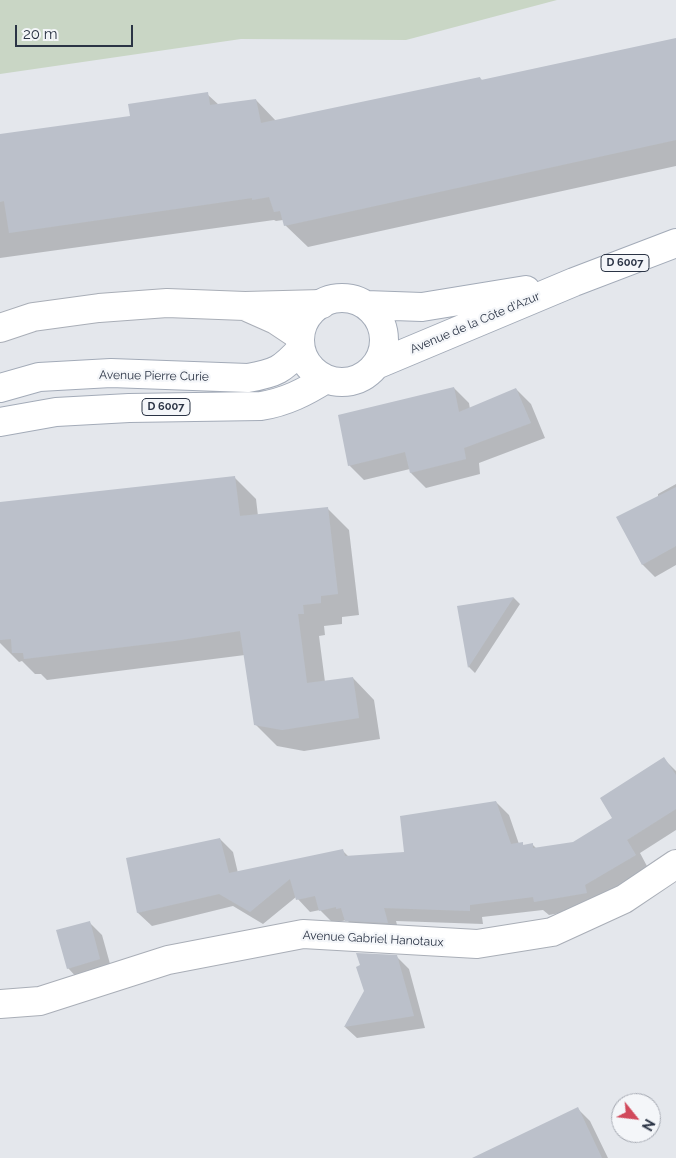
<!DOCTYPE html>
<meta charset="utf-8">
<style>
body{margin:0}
#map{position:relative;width:676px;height:1158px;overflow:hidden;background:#e4e7ec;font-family:Raleway,sans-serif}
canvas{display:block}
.north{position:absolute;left:611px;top:1093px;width:50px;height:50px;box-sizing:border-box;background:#f4f6f9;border:1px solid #a4a8b1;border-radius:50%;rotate:119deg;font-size:14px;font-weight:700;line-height:20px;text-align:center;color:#2b3445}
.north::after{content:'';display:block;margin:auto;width:18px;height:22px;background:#d1495b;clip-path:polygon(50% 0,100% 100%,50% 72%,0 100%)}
.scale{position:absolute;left:15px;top:25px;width:118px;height:22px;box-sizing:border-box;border:2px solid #2b3445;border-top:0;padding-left:6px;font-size:15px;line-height:18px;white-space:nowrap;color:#2b3445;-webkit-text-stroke:4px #f4f6f9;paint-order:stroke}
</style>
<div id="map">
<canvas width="676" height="1158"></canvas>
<div class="north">N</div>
<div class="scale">20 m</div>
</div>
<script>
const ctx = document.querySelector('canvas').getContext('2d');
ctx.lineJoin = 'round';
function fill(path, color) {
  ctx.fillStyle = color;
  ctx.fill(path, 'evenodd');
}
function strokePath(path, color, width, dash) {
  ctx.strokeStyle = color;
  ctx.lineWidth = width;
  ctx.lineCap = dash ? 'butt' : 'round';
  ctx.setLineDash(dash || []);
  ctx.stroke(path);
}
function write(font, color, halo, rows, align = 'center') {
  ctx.font = font + ' Raleway,sans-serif';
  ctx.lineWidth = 4.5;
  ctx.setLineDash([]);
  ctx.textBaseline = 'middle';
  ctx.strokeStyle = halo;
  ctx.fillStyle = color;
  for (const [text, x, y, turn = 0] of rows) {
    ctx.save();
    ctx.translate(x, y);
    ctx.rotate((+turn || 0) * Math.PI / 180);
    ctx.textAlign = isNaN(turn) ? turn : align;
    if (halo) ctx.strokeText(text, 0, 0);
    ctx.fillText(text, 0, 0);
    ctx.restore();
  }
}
fill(new Path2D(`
 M0,0H557L406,40L241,39L0,74Z`), '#c9d6c5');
fill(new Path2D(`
 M676,40V166L308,247L285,225L283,220L276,221L274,220L0,258V136L131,117L207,94L219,105L256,100L276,121L480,78L483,81Z
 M454,388L469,403L470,409L516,389L531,404L545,438L479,463L480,474L426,488L411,473L410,469L364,480L349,465Z
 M235,478L256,499L258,516L327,508L349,530L359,615L342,617V624L324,626L325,635L319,636L325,682L353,678L374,700L380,739L304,751L277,746L255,724L245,655L47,680L41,674H35L22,661L19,662L0,643V503Z
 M676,484V565L655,577L643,565L618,518L658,497V494Z
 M514,598L520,604L475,673L469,667L459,607Z
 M664,759L676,771V830L640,853L648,868L598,899L599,906L549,915L543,910L482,917L483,924L396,921L400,936L360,933L347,920L333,923L320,910L310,912L296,897L263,924L233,906L152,926L138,913L128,859L220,839L233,852L238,873L343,851L349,857L406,853L496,802L509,815L519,844H522L525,846L532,844L537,849L574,844L614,818Z
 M90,923L102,935L112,971L80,981L68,968Z
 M396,956L409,969L425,1028L357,1038L345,1027Z
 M578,1109L590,1121L608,1158H514Z`), '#0003');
fill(new Path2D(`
 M676,38V140L284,226L280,211L274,212L269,197L252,200V198L9,233L4,201L0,202V134L130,116L128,104L208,92L210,105L256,99L261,123L480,77L481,80Z
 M454,387L459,412L516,388L531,423L464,448L466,459L410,473L405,452L348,466L338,415Z
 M235,476L240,516L328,507L338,594L321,596V603L303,605L304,614H298L307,683L353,677L359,718L282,730L254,725L240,631L174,641L24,659L23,653H12L11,639L0,640V502Z
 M676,487V546L642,565L616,517Z
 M514,597L468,668L457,606Z
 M664,757L676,775V809L627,840L636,855L585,885L587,893L534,902L533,897L470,905V911L384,908L388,923L345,921L341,908L336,909V907L319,911L315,896L296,900L290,879L250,912L219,894L137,913L126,858L220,838L229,873L343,849L345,856L404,852L400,816L496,801L511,844L523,842V845L533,843V848L573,842L612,818L600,798Z
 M90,921L100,959L67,969L56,930Z
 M356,953L397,955L414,1016L344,1027L364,991L356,967L360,965Z
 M578,1107L602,1158H472Z`), '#bbc0ca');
const secondary = new Path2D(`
 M249,308L276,320L300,336
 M0,328L33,317L99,308L167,303L245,306L322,304
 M0,1004L40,1001L168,960L303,934L477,944L552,932L624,899L676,864`);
const primary = new Path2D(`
 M300 340a42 42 0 1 1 84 0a42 42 0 1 1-84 0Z
 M366,305L422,307L526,290
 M376,365L574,282L676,243
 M0,388L39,377L111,373L248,378C276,373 282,370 301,349
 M0,422L56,412L129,408L261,406C286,402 305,392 326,379`);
strokePath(secondary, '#a9aeb7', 30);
strokePath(primary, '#a3abb8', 30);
strokePath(secondary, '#fff', 28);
strokePath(primary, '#fff', 28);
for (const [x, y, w] of [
 [625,263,48],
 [166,407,48]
]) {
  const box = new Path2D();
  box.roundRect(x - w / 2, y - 8.5, w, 17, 4);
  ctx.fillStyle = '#f4f6f9';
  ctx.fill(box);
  strokePath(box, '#2b3445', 1);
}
write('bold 11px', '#2b3445', null, [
 ["D 6007",625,263],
 ["D 6007",166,407]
]);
write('12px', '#2b3445', '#f4f6f9', [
 ["Avenue de la Côte d'Azur",475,323,-23],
 ["Avenue Pierre Curie",154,376,1],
 ["Avenue Gabriel Hanotaux",373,939,3]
]);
</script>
